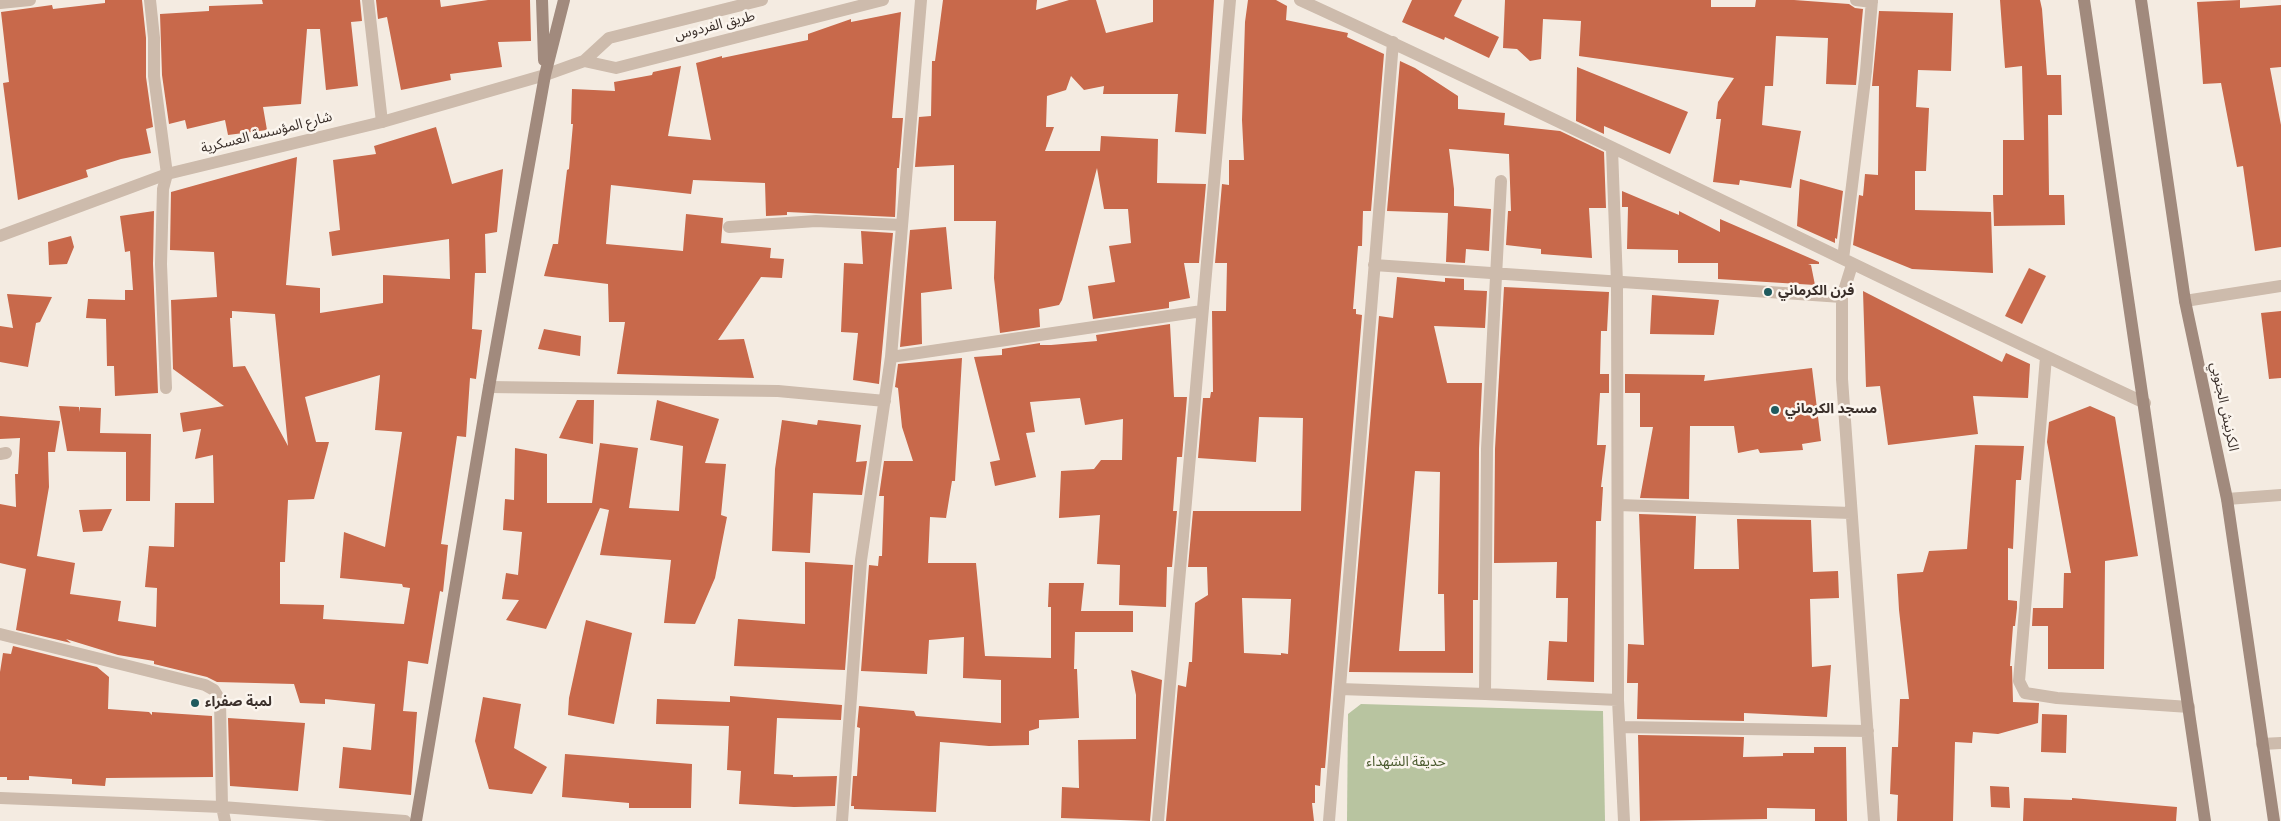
<!DOCTYPE html>
<meta charset="utf-8">
<style>
body{margin:0}
canvas{display:block;background:#f4ebe1}
</style>
<canvas width="2281" height="821"></canvas>
<script>
const ctx = document.querySelector('canvas').getContext('2d');
ctx.lineJoin = 'round';
function fill(path, color) {
  ctx.fillStyle = color;
  ctx.fill(path, 'evenodd');
}
function strokePath(path, color, width, dash) {
  ctx.strokeStyle = color;
  ctx.lineWidth = width;
  ctx.lineCap = dash ? 'butt' : 'round';
  ctx.setLineDash(dash || []);
  ctx.stroke(path);
}
function write(font, color, halo, rows, align = 'center') {
  ctx.font = font + ' Overpass,"Noto Sans Arabic",sans-serif';
  ctx.lineWidth = 5;
  ctx.setLineDash([]);
  ctx.textBaseline = 'middle';
  ctx.strokeStyle = halo;
  ctx.fillStyle = color;
  for (const [text, x, y, turn = 0] of rows) {
    ctx.save();
    ctx.translate(x, y);
    ctx.rotate((+turn || 0) * Math.PI / 180);
    ctx.textAlign = isNaN(turn) ? turn : align;
    if (halo) ctx.strokeText(text, 0, 0);
    ctx.fillText(text, 0, 0);
    ctx.restore();
  }
}
fill(new Path2D(`
 M1361,704L1603,711L1605,821H1347L1348,714Z`), '#b8c4a0');
fill(new Path2D(`
 M105,0H142L146,38V77L153,127L146,129L151,153L121,159L86,170L88,177L18,200L3,83L9,82L1,12L52,5L53,9L105,3Z
 M262,0H360L362,21L351,22L358,86L326,90L320,29H307L301,104L263,107L267,130L228,135L225,120L187,129L185,120L169,124L162,75L160,14L209,11V6L263,4Z
 M376,0H440L441,7L488,0H530L531,41L498,42L502,67L450,74L451,80L401,90L387,17L378,19Z
 M943,0H1037L1036,10L1069,0H1096L1106,33L1153,22V0H1214L1206,134L1175,132L1178,94H1103L1104,86L1084,90L1071,76L1066,90L1047,96L1046,127H1054L1045,151H1100L1101,136L1158,139L1157,183L1206,184L1199,263H1184L1190,298L1169,302V308L1093,319L1088,286L1115,282L1109,246L1131,243L1128,209H1104L1097,168L1062,300L1059,305L1039,309L1040,327L1000,333L994,278L996,221H954V165L915,167L919,117L931,116L932,61H935Z
 M1248,0H1276L1287,6L1286,20L1348,33L1347,37L1384,54L1371,211H1363L1362,246H1358L1353,309H1356V314L1362,315L1325,768H1321L1320,786L1315,785V803H1312L1314,821H1166L1178,685L1186,687L1189,662H1192L1195,603L1208,595L1207,567H1188L1193,511H1301L1303,418L1259,417L1256,462L1198,458L1203,398H1210L1211,392H1213L1212,311H1226L1227,263H1215L1222,184L1229,185V160H1244L1242,120L1245,22ZM1242,598L1291,599L1288,654L1281,653V655L1244,653Z
 M1412,0H1462L1454,16L1499,37L1489,58L1445,37L1444,40L1402,22Z
 M1505,0H1711V7H1755L1756,0H1794L1849,4L1855,8L1863,9L1856,85L1826,84L1828,38L1776,36L1773,86H1765L1762,125L1801,131L1791,188L1740,180L1739,185L1713,182L1721,119H1716L1718,102L1734,78L1579,56L1581,21L1543,19L1541,59L1530,61L1517,49L1503,48Z
 M2000,0H2040L2042,9L2047,75H2061L2062,115H2048L2049,195H2064L2065,225L1994,226L1993,195H2003V140H2024L2022,66L2005,68Z
 M2240,0V8L2281,5V67L2270,68L2281,125V247L2255,251L2243,166L2237,167L2221,83L2203,84L2197,2Z
 M1879,11L1953,13L1951,71L1918,70L1916,107L1929,108L1926,171H1915V210L1991,212L1993,273L1912,269L1853,245L1859,195L1863,196L1865,174L1878,175L1879,86H1872Z
 M901,12L892,118H903L899,168H897L895,217L787,212V215L766,216L765,183L693,180L691,194L611,185L606,244L683,251L686,214L723,218L721,243L771,248L770,258L784,259L782,278L761,277L718,340L744,339L754,378L617,374L625,322H609L608,284L544,276L553,244H558L567,170L569,169L573,124H571L572,89L615,91L614,82L652,75L653,72L681,66L668,136L711,140L696,63L722,56V58L808,40V34L851,19V22Z
 M1400,61L1415,68L1458,96V109L1505,113L1504,125L1560,131L1604,152L1606,208H1589L1592,258L1541,254V249L1506,245L1508,211H1511L1509,154L1449,149L1454,189V206L1491,209L1489,251L1466,249L1465,263L1446,262L1448,213L1387,211Z
 M1577,67L1688,112L1670,154L1604,126V134L1576,121Z
 M436,127L452,184L503,169L497,232L485,234L486,273H475L472,329L482,330L476,379L470,378L466,437L457,436L441,544L448,545L443,592L440,591L428,664L408,661L403,711L417,712L411,795L339,788L343,747L371,750L375,704L325,699V704L300,703L294,684L217,682L207,677L154,664V661L118,655L66,639L71,643L16,630L26,569L0,563V504L16,507L15,474H18L20,438L0,439V416L60,421L55,452H48L49,487L37,556L75,563L70,594L121,601L118,621L156,627L157,588L145,587L149,546L174,547L175,503H214L213,455L195,459L201,429L183,432L180,413L224,406L173,369L171,300L217,297L214,252L170,250L171,192L297,157L286,285L320,288V313L383,303V275L450,279L449,239L332,256L329,232L340,230L333,160L376,154L374,146ZM232,311L275,314L288,446L245,366L233,367L230,318H232ZM380,375L375,430L402,432L385,547L344,532L340,578L402,584L403,587L410,588L404,624L323,619L324,605L280,604V562H285L288,500L314,499L329,442H316L305,397Z
 M1800,179L1843,191L1837,239L1835,238V243L1797,226Z
 M1622,191L1679,215V211L1720,232V219L1819,262V264H1808L1811,265L1815,285L1718,279V263H1678V250L1627,249L1628,207H1622Z
 M154,211L153,264L158,393L115,396L114,366H107L106,319L86,318L88,299L125,300V290H133L130,251L125,252L120,216Z
 M946,227L952,289L921,293L922,344L900,347L910,230Z
 M861,231L893,233L879,384L853,380L858,333L841,332L844,263L863,264Z
 M71,236L74,247L67,264L49,265L48,242Z
 M2029,268L2046,276L2022,324L2005,316Z
 M1397,277L1445,282V278L1464,279V290L1487,291L1485,328L1434,326L1447,383H1482L1479,449L1478,600H1473V673L1349,672L1379,316L1393,318ZM1415,471L1440,472L1438,594H1444L1445,651H1399Z
 M1504,287L1609,292L1607,331H1601L1600,374H1609V393H1600L1597,445H1606L1601,487H1603L1601,521H1596L1594,682L1547,680L1549,641L1567,642L1568,598H1556L1557,562L1494,563L1495,449Z
 M1863,291L2002,362L2006,353L2030,364L2028,398L1973,396L1978,434L1888,445L1880,386L1866,387Z
 M7,294L52,297L40,322L36,323L28,367L0,362V326L13,328Z
 M1652,295L1719,300L1714,335L1650,334Z
 M2281,311V378L2269,379L2261,313Z
 M1170,324L1174,397H1187L1182,457H1177L1173,511H1177L1172,567H1167L1166,607L1119,605L1120,565L1097,564L1100,515L1059,518L1061,471L1094,469L1101,460H1122L1123,419L1085,425L1080,398L1030,402L1035,432L1026,433L1036,477L995,486L990,462L1000,460L974,357L1002,355V349L1040,343V345H1051L1097,341L1096,335Z
 M544,329L581,336L580,356L538,349Z
 M962,358L955,481H952L946,518L930,517L928,563H976L985,656L1051,658V607H1048L1049,583H1084L1081,611H1133V632H1075L1074,669H1077L1079,718L1039,720V728L1029,731V745L989,746L940,742L936,812L854,809V806H851L853,776H857L860,728L857,727L859,706L914,711L916,716L1001,723V680L963,678L964,637L929,640L927,674L861,671L869,565L878,566L879,556H882L884,496H879L884,461H913L902,427L898,388L895,387L898,364Z
 M1812,368L1821,441L1802,444L1803,450L1760,453L1758,449L1738,453L1734,426H1690L1689,499L1640,498L1653,427H1640V393H1625V374L1705,375L1704,381Z
 M577,400H594L593,444L559,438Z
 M657,400L719,419L705,463L726,464L721,515L727,517L715,578L695,624L664,623L671,560L600,555L609,510L600,508L546,629L506,620L519,600L502,599L506,573L518,575L522,532L503,530L505,499L514,500L515,448L547,454V503H592L600,443L638,448L629,508L679,511L683,446L650,440Z
 M59,406L79,407L80,412V407L101,408L100,433L151,434L150,501H126V452L67,451Z
 M2090,406L2115,417L2138,556L2105,561L2104,669H2048V626H2032L2033,608H2063L2064,573H2071L2047,442L2049,422Z
 M782,420L817,425L818,420L861,425L856,462L867,461L862,495L813,493L810,553L772,551L775,469Z
 M1975,445L2024,446L2021,480H2016L2013,549L2008,548V600L2017,601V608L2015,626H2013L2010,666H2012L2013,702L2039,703L2038,723L1998,734L1973,732L1972,743L1955,742L1953,821H1897L1898,795L1890,794L1892,747H1898L1900,699H1909L1899,610L1897,574L1923,572L1929,551L1967,549Z
 M112,509L102,531L83,532L79,510Z
 M1639,514L1696,516L1694,569H1739L1737,519L1811,520L1813,572L1838,571L1839,598L1810,599L1812,667L1831,665L1827,717L1744,713V721L1637,719L1638,683H1627L1628,644L1644,645Z
 M805,562L853,565L845,670L734,666L738,619L805,624Z
 M586,620L632,633L614,724L568,715L569,698Z
 M13,646L97,667L109,677L108,709L149,712L152,715V712L212,716L213,777L106,778L105,786L72,784V779L29,776V780H7V777H0V672L3,653L11,654Z
 M1131,670L1162,680L1150,821L1061,818L1062,787L1079,788L1078,740L1136,739V695Z
 M730,696L842,705L841,720L777,718L774,774L793,775V777L837,776L835,806L794,807L739,804L741,771L727,770L729,726L656,724L657,699L730,702Z
 M483,697L521,704L514,748L547,767L532,794L489,789L475,741Z
 M2042,714L2067,715L2066,753L2041,752Z
 M228,718L305,723L298,791L230,786Z
 M1638,735L1744,737L1743,757L1783,756V753H1814V747H1846L1847,821H1815V809L1767,808V819L1640,821Z
 M565,754L692,764L691,808H629V803L562,797Z
 M1990,786L2009,787L2010,808L1991,807Z
 M2024,798L2072,800V798L2177,807L2176,821H2023Z`), '#c8694b');
strokePath(new Path2D(`
 M150,0L154,38V76L167,174L163,189L161,264L166,388
 M368,0L382,122
 M1300,0C1584,130 1862,271 2145,403
 M1856,0L1872,2
 M0,3L30,0
 M1612,149L1617,283L1618,700L1624,821
 M1501,181L1487,449L1485,694L1618,700
 M729,227L816,221L902,225
 M1843,259L1866,71L1872,0
 M1374,265L1842,297
 M1852,265L1842,297V379L1874,821
 M2185,301L2281,286
 M891,357L1202,311
 M2046,357L2019,681L2025,693L2057,698L2189,707
 M489,387L778,391L885,401
 M0,454L6,453
 M2227,499L2281,495
 M1618,505L1851,513
 M0,634L205,685L214,690L220,700L222,807L225,821
 M1340,689L1485,694
 M1620,727L1868,731
 M2262,744L2281,743
 M0,798L222,807L405,821
 M842,821L861,560L891,357L921,0
 M1158,821L1230,0
 M1329,821L1393,42`), '#cdbbac', 12);
strokePath(new Path2D(`
 M584,61L616,68L883,0
 M0,236L167,174L382,122L545,75L584,61L609,38L762,0`), '#cdbbac', 12);
strokePath(new Path2D(`
 M542,0L544,60
 M2084,0L2205,821
 M2141,0L2185,301L2227,499L2274,821
 M416,821L489,387L545,75L564,0`), '#a18a7d', 12);
for (const [x, y, r, color] of [
 [1768,292,5,"#1f5a5e"],
 [1775,410,5,"#1f5a5e"],
 [195,703,5,"#1f5a5e"]
]) {
  const dot = new Path2D();
  dot.arc(x, y, r, 0, 2 * Math.PI);
  ctx.fillStyle = color;
  ctx.fill(dot);
  strokePath(dot, '#fbf5ee', 2);
}
write('14px', '#3b302b', '#fbf5ee', [
 ["طريق الفردوس",715,27,-14],
 ["شارع المؤسسة العسكرية",267,134,-14],
 ["الكرنيش الجنوبي",2223,407,78]
]);
write('bold 14px', '#3b302b', '#fbf5ee', [
 ["فرن الكرماني",1778,292],
 ["مسجد الكرماني",1785,410],
 ["لمبة صفراء",205,703]
], 'left');
write('14px', '#4a5a2e', '#fbf5ee', [
 ["حديقة الشهداء",1406,763]
]);
</script>
